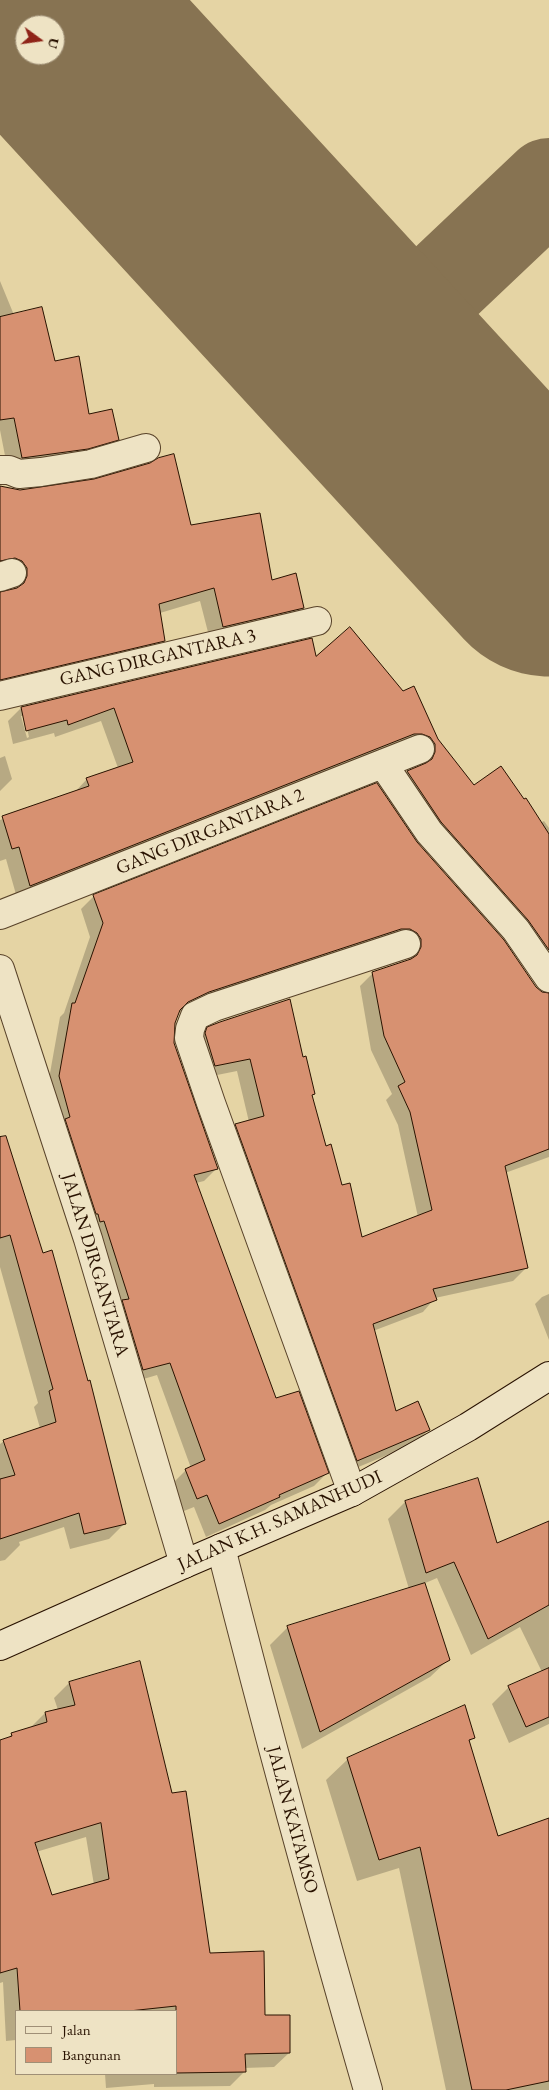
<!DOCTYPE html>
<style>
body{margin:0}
#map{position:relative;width:549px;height:2090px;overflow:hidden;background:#e5d4a4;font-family:"EB Garamond",serif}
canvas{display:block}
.legend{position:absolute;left:15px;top:2010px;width:162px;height:65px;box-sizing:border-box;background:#eee3c4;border:1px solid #9f8f76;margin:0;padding:6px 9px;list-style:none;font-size:15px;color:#291200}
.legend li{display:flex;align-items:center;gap:10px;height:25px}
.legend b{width:25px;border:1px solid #9f8f76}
.north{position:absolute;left:15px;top:15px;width:50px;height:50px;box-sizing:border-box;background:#eee3c4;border:1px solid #9f8f76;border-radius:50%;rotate:104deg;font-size:14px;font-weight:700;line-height:20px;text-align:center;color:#291200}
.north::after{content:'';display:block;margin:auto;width:18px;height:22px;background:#8f2418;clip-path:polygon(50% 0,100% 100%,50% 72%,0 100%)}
</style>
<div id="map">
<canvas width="549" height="2090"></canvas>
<ul class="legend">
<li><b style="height:6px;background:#eee3c4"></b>Jalan</li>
<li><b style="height:14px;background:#d79171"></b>Bangunan</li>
</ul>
<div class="north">U</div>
</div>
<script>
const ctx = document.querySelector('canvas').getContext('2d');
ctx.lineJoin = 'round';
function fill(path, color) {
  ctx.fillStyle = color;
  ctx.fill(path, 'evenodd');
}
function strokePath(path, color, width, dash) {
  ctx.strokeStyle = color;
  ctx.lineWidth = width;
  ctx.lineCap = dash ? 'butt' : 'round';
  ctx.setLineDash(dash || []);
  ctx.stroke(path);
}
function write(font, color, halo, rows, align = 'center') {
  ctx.font = font + ' "EB Garamond",serif';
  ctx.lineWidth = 4.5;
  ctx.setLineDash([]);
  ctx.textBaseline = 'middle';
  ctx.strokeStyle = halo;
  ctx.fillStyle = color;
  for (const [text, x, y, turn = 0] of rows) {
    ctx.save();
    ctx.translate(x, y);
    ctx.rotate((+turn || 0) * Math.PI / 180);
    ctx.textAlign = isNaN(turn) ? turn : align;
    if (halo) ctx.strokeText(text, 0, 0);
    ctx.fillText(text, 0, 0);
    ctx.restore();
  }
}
fill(new Path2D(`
 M0,281L14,315L54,362L88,415L117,439L104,453L8,471L0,430Z
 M0,487L14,490L44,489L190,527L271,581L303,608L290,621L210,640L200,601L160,613L164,640L150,654L0,690V593L14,589V581L0,571Z
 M315,658L437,740L474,787L540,823L544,821L549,828V982L394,785L407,772L423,766L422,757L17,898L6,859L0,861V820L74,793L87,779L118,768L101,721L55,737L54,733L13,744L8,721L21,708ZM21,716H24L29,737L27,738Z
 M5,756L12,779L0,791V758Z
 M416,843L536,988L541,993L549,995V1157L505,1173L526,1268L513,1281L435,1298L423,1312L373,1331L395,1413L429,1429L416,1443L344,1473L223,1139L236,1125L249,1122L237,1071L202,1078L195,1042L208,1028L302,1059L314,1094L311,1096L325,1147L361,1239L418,1217L398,1125L386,1100L392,1094L371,1050L360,986L373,973L409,961L408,952L195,1005L178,1013L174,1023L173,1043L217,1168L204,1181L196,1183L275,1399L327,1473L314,1486L271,1505L265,1510L206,1537L194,1507L184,1511L173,1483L186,1470L191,1468L157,1375L130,1383L47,1090L60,1017L64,1013L90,937L81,909L94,896Z
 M0,1161L124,1524L109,1539L70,1549L64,1527L19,1542L20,1545L5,1560L0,1561V1444L4,1441L40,1428L34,1407L38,1403L0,1267Z
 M549,1294V1340L535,1304L542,1297Z
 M405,1502L496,1545L549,1522V1724L509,1743L492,1704L509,1687L542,1672L520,1627L471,1655L437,1578L423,1584L448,1660L430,1677L302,1749L270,1645L288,1627L409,1589L388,1519Z
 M139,1663L209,1955L264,2017L289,2053L274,2067L244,2068L245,2071L230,2086L154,2087V2084L106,2088L105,2074H176V2011H16V2040L6,2041L3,1982L0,1983V1741L7,1739L12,1734L30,1728L45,1713L58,1710L54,1698L69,1683ZM86,1837L94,1885L51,1896L36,1852Z
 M474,1737L468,1743L498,1837L549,1820V2090H446L399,1868L357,1881L326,1780L348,1759Z`), '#0003');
strokePath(new Path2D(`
 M315,306L363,319L393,323L420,306
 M434,435L409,354L412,323L420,306L549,184`), '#877352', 92);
strokePath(new Path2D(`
 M33,0L549,561`), '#877352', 231);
const building = new Path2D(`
 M42,307L55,361L79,356L89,414L112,409L119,440L88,449L22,458L14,418L0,420V317Z
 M174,454L191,525L260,513L272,580L296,573L304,608L223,627L214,588L159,604L165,641L0,680V592L17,588L24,583L27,576V568L22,561L15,558L0,561V486L20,490L94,479L150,463L158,458Z
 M350,627L403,691L414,686L438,739L474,785L501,766L524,799L526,798L549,834V950L528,920L441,822L407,771L426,763L432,759L435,752V744L430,737L422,734H414L30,886L19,847L12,849L2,816L89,786L86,778L133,762L114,708L68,725L67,720L26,731L21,707L312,638L316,656Z
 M377,783L417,842L504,940L536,987L542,992L549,993V1149L505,1166L528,1268L433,1289L437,1300L373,1324L396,1411L418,1401L430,1430L357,1461L235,1124L264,1116L250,1059L215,1066L205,1033L207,1027L220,1022L290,999L303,1057L306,1056L315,1094L312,1095L326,1146L331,1144L342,1185L350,1183L362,1237L432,1210L410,1112L398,1086L405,1082L384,1036L372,972L411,959L417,955L421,947V939L417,933L410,929H401L209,992L188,1002L180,1010L175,1023L174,1043L218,1169L194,1175L276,1398L299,1391L329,1473L279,1495L280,1497L219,1524L207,1495L197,1499L185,1469L205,1460L170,1363L143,1370L122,1300L129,1299L104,1221L100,1222L98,1214H96L65,1119L70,1117L59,1076L72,1003H75L103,923L93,895Z
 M6,1136L43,1253L52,1250L88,1381L90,1380L126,1524L84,1534L79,1513L0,1539V1479L15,1475L3,1440L56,1422L49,1391L53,1389L10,1235L0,1238V1137Z
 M478,1478L497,1543L549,1521V1605L488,1639L454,1562L426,1573L405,1501Z
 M425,1583L450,1660L320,1732L287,1626Z
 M140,1661L172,1793L186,1791L210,1953L264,1951L265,2015H290V2053L245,2054L246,2072L176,2073V2006L129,2011H20L17,1968L0,1973V1740L12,1736L11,1733L47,1722L45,1712L75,1705L69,1682ZM101,1823L109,1879L52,1895L35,1843Z
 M549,1668V1717L526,1727L508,1686Z
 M465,1705L475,1738L469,1740L498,1836L549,1818V2081L506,2090H472L420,1847L379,1860L347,1758Z`);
fill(building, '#d79171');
strokePath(building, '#291200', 1);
const street = new Path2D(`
 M0,470H9L19,474L41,472L91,464L146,448
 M0,577L12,573
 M0,696L317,621
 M383,764L429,832L516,930L549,978
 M0,915L420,749
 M0,969L88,1239L184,1564
 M352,1492L211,1103L189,1038L190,1029L195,1016L214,1007L406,944
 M221,1548C267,1730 316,1910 368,2090`);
const secondary = new Path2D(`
 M0,1646L184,1564L352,1492L468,1427L549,1376`);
strokePath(street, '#584229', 30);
strokePath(secondary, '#291200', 30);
strokePath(street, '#eee3c4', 28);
strokePath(secondary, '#eee3c4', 28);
write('19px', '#291200', '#eee3c4', [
 ["GANG DIRGANTARA 3",158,658,-13],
 ["GANG DIRGANTARA 2",210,832,-22],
 ["JALAN DIRGANTARA",95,1265,73],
 ["JALAN K.H. SAMANHUDI",280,1521,-24],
 ["JALAN KATAMSO",292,1820,75]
]);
</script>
